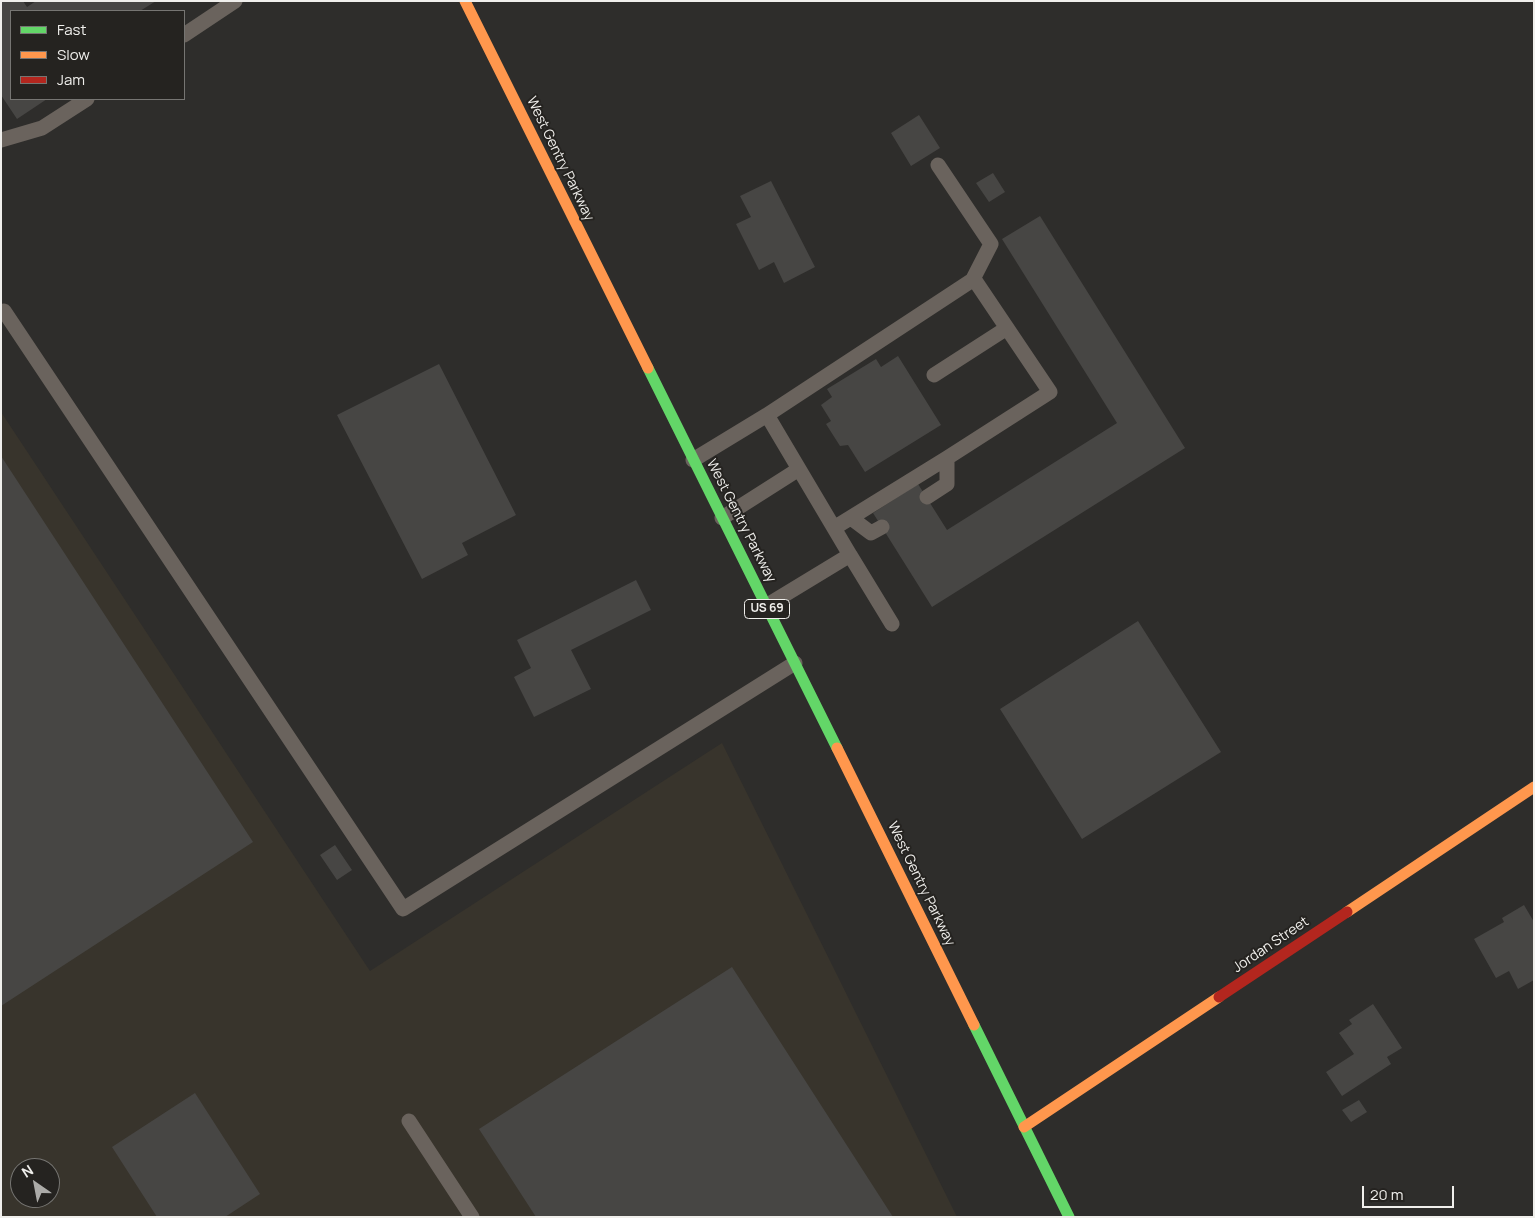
<!DOCTYPE html>
<style>
body{margin:0}
#map{position:relative;width:1535px;height:1218px;overflow:hidden;background:#2e2d2b;font-family:Manrope,sans-serif}
canvas{display:block}
.frame{position:absolute;inset:0;border:2px solid #f0efec;pointer-events:none}
.legend{position:absolute;left:10px;top:10px;width:175px;height:90px;box-sizing:border-box;background:#252320;border:1px solid #767572;margin:0;padding:6px 9px;list-style:none;font-size:15px;color:#f0efec}
.legend li{display:flex;align-items:center;gap:10px;height:25px}
.legend b{width:25px;border:1px solid #767572}
.north{position:absolute;left:10px;top:1158px;width:50px;height:50px;box-sizing:border-box;background:#252320;border:1px solid #767572;border-radius:50%;rotate:327deg;font-size:14px;font-weight:700;line-height:20px;text-align:center;color:#f0efec}
.north::after{content:'';display:block;margin:auto;width:18px;height:22px;background:#acaba8;clip-path:polygon(50% 0,100% 100%,50% 72%,0 100%)}
.scale{position:absolute;left:1362px;top:1186px;width:92px;height:22px;box-sizing:border-box;border:2px solid #f0efec;border-top:0;padding-left:6px;font-size:15px;line-height:18px;white-space:nowrap;color:#f0efec;-webkit-text-stroke:4px #252320;paint-order:stroke}
</style>
<div id="map">
<canvas width="1535" height="1218"></canvas>
<div class="frame"></div>
<ul class="legend">
<li><b style="height:6px;background:#63d668"></b>Fast</li>
<li><b style="height:6px;background:#ff974d"></b>Slow</li>
<li><b style="height:6px;background:#b3261e"></b>Jam</li>
</ul>
<div class="north">N</div>
<div class="scale">20 m</div>
</div>
<script>
const ctx = document.querySelector('canvas').getContext('2d');
ctx.lineJoin = 'round';
function fill(path, color) {
  ctx.fillStyle = color;
  ctx.fill(path, 'evenodd');
}
function strokePath(path, color, width, dash) {
  ctx.strokeStyle = color;
  ctx.lineWidth = width;
  ctx.lineCap = dash ? 'butt' : 'round';
  ctx.setLineDash(dash || []);
  ctx.stroke(path);
}
function write(font, color, halo, rows, align = 'center') {
  ctx.font = font + ' Manrope,sans-serif';
  ctx.lineWidth = 4;
  ctx.setLineDash([]);
  ctx.textBaseline = 'middle';
  ctx.strokeStyle = halo;
  ctx.fillStyle = color;
  for (const [text, x, y, turn = 0] of rows) {
    ctx.save();
    ctx.translate(x, y);
    ctx.rotate((+turn || 0) * Math.PI / 180);
    ctx.textAlign = isNaN(turn) ? turn : align;
    if (halo) ctx.strokeText(text, 0, 0);
    ctx.fillText(text, 0, 0);
    ctx.restore();
  }
}
fill(new Path2D(`
 M1,412L370,971L722,743L957,1217H1ZM20,1168H50V1198H20Z`), '#38342c');
fill(new Path2D(`
 M1,1H23L27,7L36,1H156L140,11H11V99H47L17,119L1,95Z
 M919,115L940,148L911,166L891,133Z
 M993,173L1005,192L989,202L976,183Z
 M771,181L815,267L784,283L774,262L759,270L736,224L751,217L740,196Z
 M1040,216L1185,448L932,607L873,513L918,484L947,530L1117,423L1002,239Z
 M898,356L941,425L865,472L848,445L840,446L826,424L831,421L821,405L832,397L827,389L876,359L881,367Z
 M439,364L516,515L462,543L468,555L422,579L337,415Z
 M1,456L253,842L1,1006Z
 M636,580L651,610L571,650L591,689L534,717L514,677L531,668L517,640Z
 M1138,621L1221,752L1082,839L1000,709Z
 M335,845L352,870L337,880L320,855Z
 M1524,905L1534,922V980L1518,989L1509,971L1496,978L1474,939L1504,922L1502,918Z
 M732,967L893,1217H536L479,1129Z
 M1373,1004L1402,1048L1387,1057L1391,1064L1342,1096L1326,1072L1354,1054L1339,1033L1352,1024L1349,1020Z
 M195,1093L260,1194L225,1217H157L112,1147Z
 M1359,1100L1367,1112L1351,1122L1342,1110Z`), '#474644');
strokePath(new Path2D(`
 M184,35L235,1
 M1,140L42,128L87,99
 M938,165L991,244L972,281
 M4,311L403,909L795,663
 M934,375L1007,328
 M767,415L974,279L1050,392L947,458L834,528
 M693,460L767,415L850,555L766,606
 M927,497L947,484V458
 M722,518L799,469
 M851,518L871,533L882,527
 M850,555L892,624
 M409,1121L472,1217`), '#6a635d', 15);
strokePath(new Path2D(`
 M648,368L837,748
 M974,1025L1069,1217`), '#63d668', 11);
strokePath(new Path2D(`
 M465,1L648,368
 M837,748L974,1025
 M1347,912L1534,787
 M1024,1127L1219,997`), '#ff974d', 11);
strokePath(new Path2D(`
 M1219,997L1347,912`), '#b3261e', 11);
for (const [x, y, w] of [
 [767,609,45]
]) {
  const box = new Path2D();
  box.roundRect(x - w / 2, y - 9.5, w, 19, 4);
  ctx.fillStyle = '#252320';
  ctx.fill(box);
  strokePath(box, '#f0efec', 1);
}
write('bold 12px', '#f0efec', null, [
 ["US 69",767,609]
]);
write('14px', '#f0efec', '#252320', [
 ["West Gentry Parkway",560,159,64],
 ["West Gentry Parkway",741,521,63],
 ["West Gentry Parkway",921,884,64],
 ["Jordan Street",1271,945,-34]
]);
</script>
